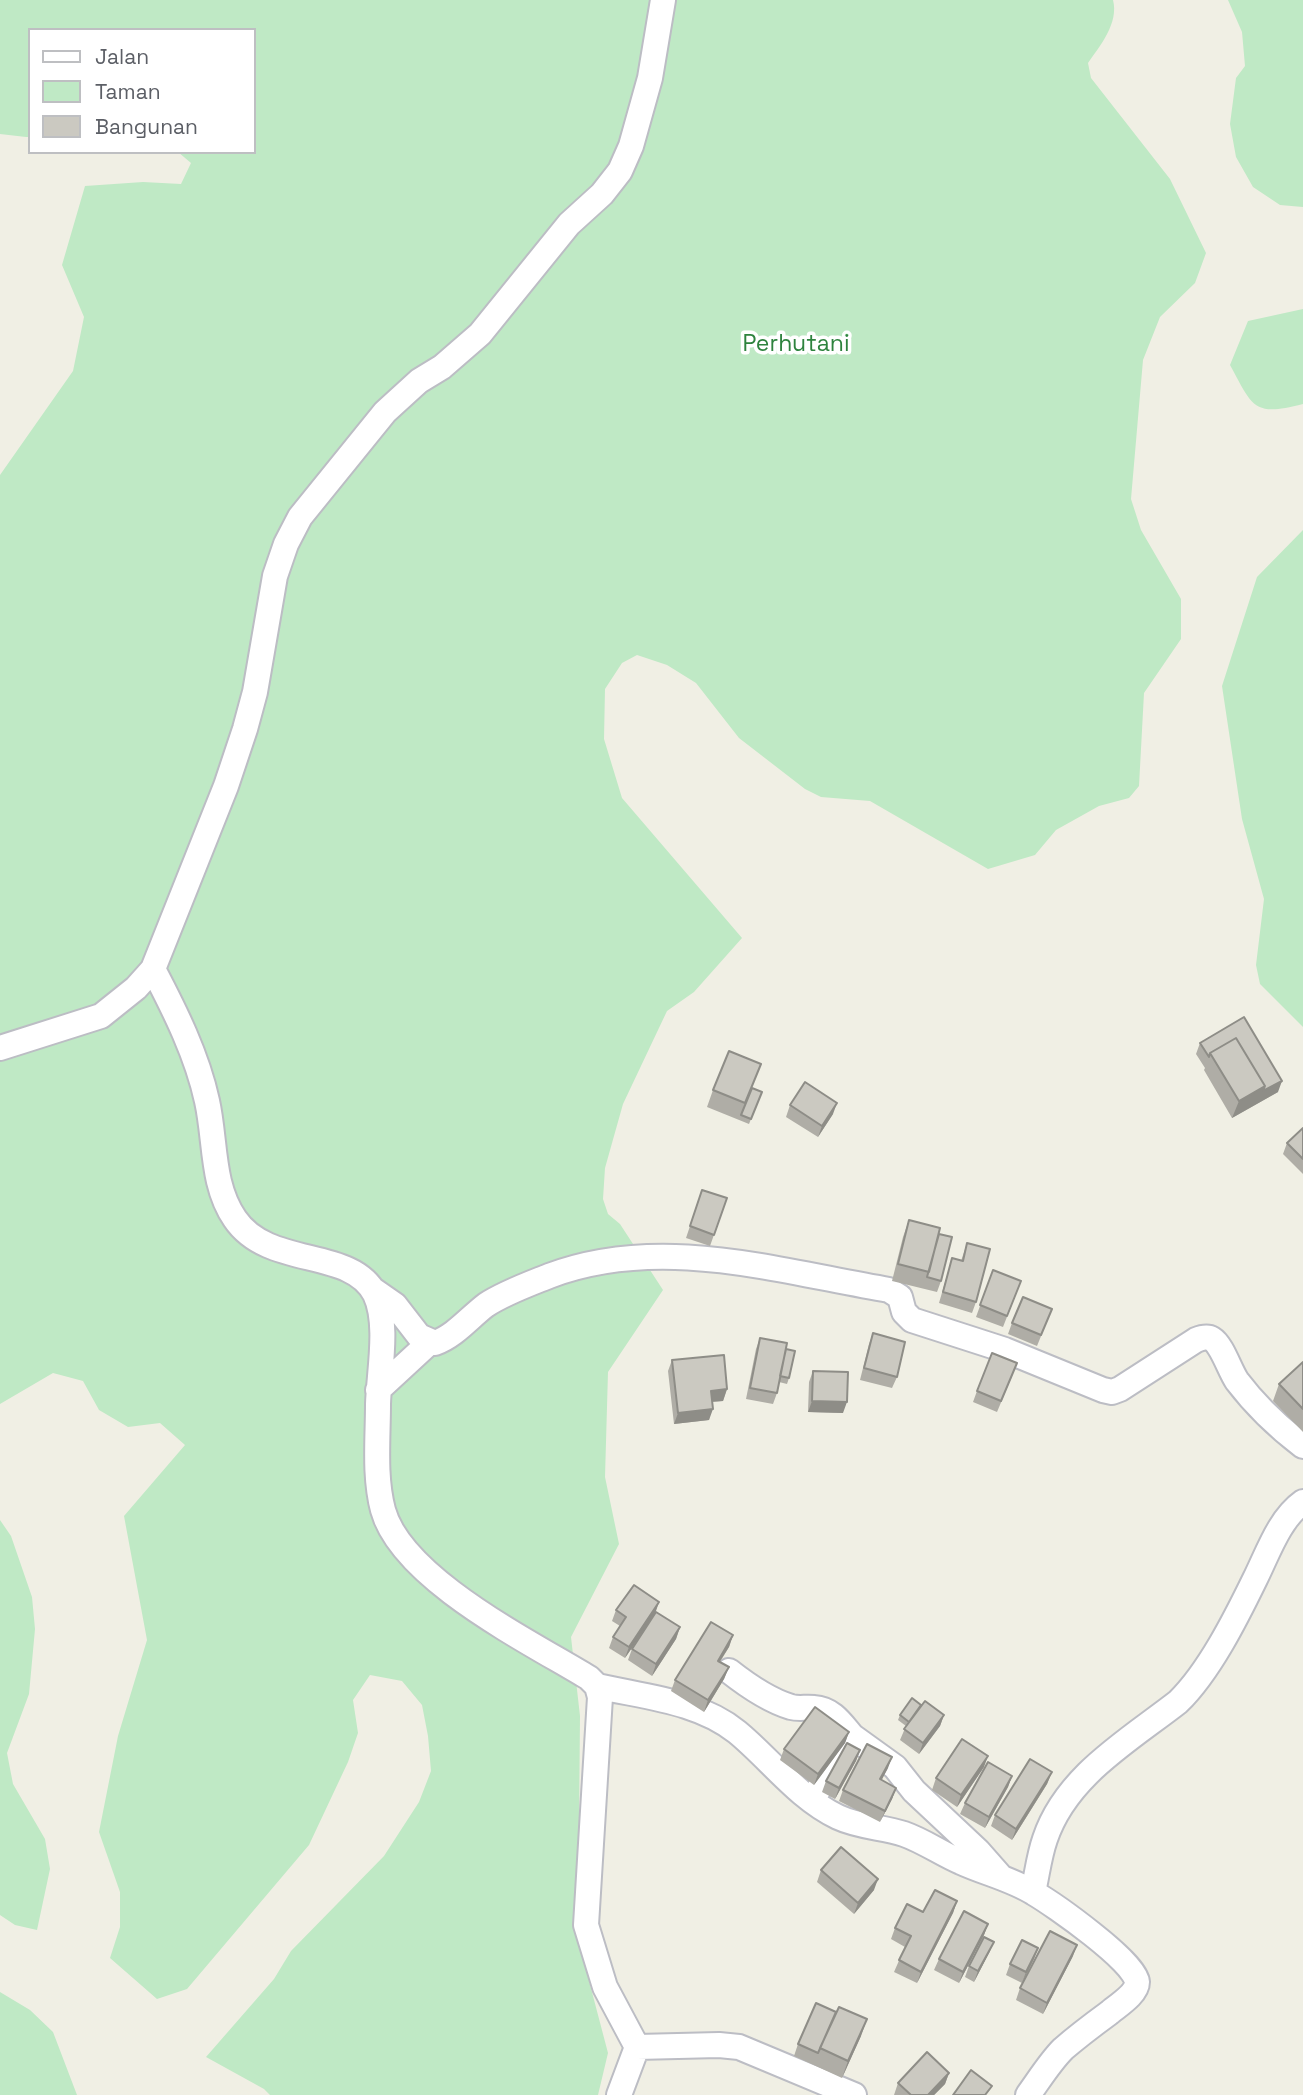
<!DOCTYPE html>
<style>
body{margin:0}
#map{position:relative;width:1303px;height:2095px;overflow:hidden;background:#f0efe4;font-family:"Space Grotesk",sans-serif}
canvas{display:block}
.legend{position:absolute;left:28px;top:28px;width:228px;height:126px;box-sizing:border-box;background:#fff;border:2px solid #bebfc2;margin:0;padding:9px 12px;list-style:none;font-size:21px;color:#5c5f66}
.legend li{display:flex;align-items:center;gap:14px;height:35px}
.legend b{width:35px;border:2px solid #bebfc2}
</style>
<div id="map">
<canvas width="1303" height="2095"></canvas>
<ul class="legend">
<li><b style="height:9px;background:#fff"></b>Jalan</li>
<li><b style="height:19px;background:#bfe9c5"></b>Taman</li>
<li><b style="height:19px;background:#cbc9c1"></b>Bangunan</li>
</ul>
</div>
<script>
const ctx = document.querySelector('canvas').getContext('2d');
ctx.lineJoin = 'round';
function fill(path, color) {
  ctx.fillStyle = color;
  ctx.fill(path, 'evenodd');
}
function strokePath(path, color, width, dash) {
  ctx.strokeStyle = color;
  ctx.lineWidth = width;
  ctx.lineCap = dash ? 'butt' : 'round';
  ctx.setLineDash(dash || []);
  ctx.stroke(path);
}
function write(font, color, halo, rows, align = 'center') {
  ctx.font = font + ' "Space Grotesk",sans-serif';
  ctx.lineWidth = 7;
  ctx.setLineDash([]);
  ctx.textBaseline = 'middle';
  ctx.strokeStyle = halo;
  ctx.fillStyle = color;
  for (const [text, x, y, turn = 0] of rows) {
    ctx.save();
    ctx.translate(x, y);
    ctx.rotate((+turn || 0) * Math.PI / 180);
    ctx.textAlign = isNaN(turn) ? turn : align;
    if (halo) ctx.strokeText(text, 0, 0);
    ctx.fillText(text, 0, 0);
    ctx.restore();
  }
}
fill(new Path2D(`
 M0,0H1113C1119,23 1100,46 1088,63L1091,78L1170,179L1206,253L1195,283L1160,317L1143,360L1131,499L1141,530L1181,599V639L1144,693L1139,786L1129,798L1099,806L1056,830L1035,855L988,869L870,801L821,797L805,789L739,738L696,683L667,665L637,655L622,663L605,689L604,739L622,798L742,938L694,992L667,1011L623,1104L605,1168L603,1199L608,1214L620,1224L663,1290L608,1372L605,1477L619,1544L571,1637L580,1716L578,1939L608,2053L598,2095H270L264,2089L206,2057L274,1979L291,1951L384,1856L419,1802L431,1771L428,1736L422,1705L402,1681L370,1675L353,1700L358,1733L348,1762L309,1845L187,1989L157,1999L110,1958L120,1927V1892L99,1832L118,1736L147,1640L124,1516L185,1445L160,1423L128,1427L99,1410L83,1381L53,1373L0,1404V475L73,371L84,317L62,265L85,186L143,182L181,184L191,163L178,152H254V30H30V137H26L0,134Z
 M1228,0H1303V207L1280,205L1253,187L1236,157L1230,124L1236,78L1245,66L1242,32Z
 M1303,309V404C1253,417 1253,407 1230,365L1248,321Z
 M1303,530V1027L1260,984L1256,965L1264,899L1242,819L1222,686L1257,577Z
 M0,1520L11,1536L32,1597L35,1629L29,1694L7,1753L13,1784L45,1839L50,1869L37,1930L15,1925L0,1915Z
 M0,1992L30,2010L53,2032L77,2095H0Z`), '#bfe9c5');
const minor = new Path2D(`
 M153,969C175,1011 197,1055 207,1101C216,1141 211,1184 235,1219C269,1269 351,1247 375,1294C389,1323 379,1372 378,1404C378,1439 374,1476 383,1510C402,1579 530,1642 589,1678L597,1686L600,1697L586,1925L605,1987L637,2047L619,2095
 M0,1048L101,1016L136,988L153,969L226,786L245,729L255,692L275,576L286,544L300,517L385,412L419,381L442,367L480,334L569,224L602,194L620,171L631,146L650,78L663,0
 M372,1289L395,1305L419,1336L435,1343C455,1336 470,1317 486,1305C504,1293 529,1284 549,1276C660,1234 777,1271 889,1290L900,1297L904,1312L912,1320L1005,1350L1103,1390L1112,1392L1120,1389L1196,1340C1201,1338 1207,1336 1212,1339C1222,1345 1230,1371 1237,1381C1256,1406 1278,1427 1303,1446
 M378,1390L430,1342
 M729,1671C748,1686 768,1700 791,1707C799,1709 806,1707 814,1708C832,1709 841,1723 852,1736
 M597,1686C644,1697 699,1701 737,1732C770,1759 798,1798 838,1817C859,1827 883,1827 904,1834C924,1841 942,1854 961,1862C985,1873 1012,1879 1034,1893C1053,1904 1136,1962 1137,1982C1137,1994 1117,2006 1109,2013C1094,2024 1078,2036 1063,2049C1050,2062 1039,2080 1028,2095
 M812,1800L852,1736L895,1767L914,1791L978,1851L1000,1876
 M1033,1892C1037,1875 1039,1856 1045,1839C1066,1776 1128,1741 1178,1702C1209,1672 1236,1618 1255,1579C1268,1553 1279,1519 1303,1502
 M637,2047L719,2045L739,2047L854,2095`);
strokePath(minor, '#bcbdc4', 28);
strokePath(minor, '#fff', 24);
fill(new Path2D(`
 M1200,1043L1278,1092L1232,1118L1204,1070L1205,1068L1196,1054Z
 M752,1088L762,1092L749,1124L707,1107L713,1090Z
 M790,1105L833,1114L818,1137L786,1117Z
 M1303,1128V1174L1283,1154L1287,1143Z
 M702,1190L727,1198L710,1246L686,1238Z
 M909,1220L939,1234L941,1281L937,1292L892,1281L903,1237Z
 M967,1243L976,1302L972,1313L939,1303L952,1258L961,1261Z
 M993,1270L1021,1281L1003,1327L976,1317Z
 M1052,1309L1037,1346L1008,1334L1012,1323Z
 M873,1333L897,1377L892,1388L860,1380L869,1344Z
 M760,1338L786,1349L789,1378L787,1384L779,1382L777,1393L773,1404L746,1399L756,1349Z
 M672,1360L727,1389L723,1401L712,1402L709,1420L674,1424L668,1371Z
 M1303,1362V1432L1273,1401L1279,1384Z
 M813,1371L843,1413L808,1412L809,1382Z
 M1013,1374L997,1412L973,1402L977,1391Z
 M659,1602L655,1612L680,1627L676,1639L652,1676L628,1660L632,1649L648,1625L625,1658L609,1648L613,1637L620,1626L612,1621L616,1610Z
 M733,1635L729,1647L720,1662L729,1667L724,1679L704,1712L671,1691L675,1680Z
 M921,1705L944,1715L940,1726L919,1754L900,1740L906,1726L898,1720L900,1715Z
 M849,1732L845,1743L814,1785L780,1760L784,1749Z
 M860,1750L856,1761L835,1799L822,1792L826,1781Z
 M984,1767L957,1807L932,1790L936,1778Z
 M888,1768L881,1780L896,1788L892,1799L880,1822L839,1801L843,1790Z
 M1052,1772L1047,1784L1012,1840L991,1826L995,1815Z
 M1012,1776L1008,1787L985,1828L960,1814L965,1803Z
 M821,1870L874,1890L854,1914L817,1882Z
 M957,1901L953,1913L917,1983L894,1972L905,1947L891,1939L895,1928L923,1912Z
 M988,1924L984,1935L959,1983L934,1970L939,1959Z
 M994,1942L989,1953L974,1982L965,1977L969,1966Z
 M1038,1948L1022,1983L1006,1975L1010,1964Z
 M1073,1956L1043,2014L1016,2000L1020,1988Z
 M836,2012L861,2036L842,2078L794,2056L798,2044Z
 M949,2073L945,2084L934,2095H894L898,2083Z`), '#afada6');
fill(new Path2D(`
 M1282,1081L1278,1092L1232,1118L1239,1101L1265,1086Z
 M837,1103L833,1114L818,1137L822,1126Z
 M727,1389L723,1401L707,1402L711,1391Z
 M812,1401L847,1402L843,1413L808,1412Z
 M713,1409L709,1420L674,1424L678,1413Z
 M659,1602L655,1614L625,1658L629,1647Z
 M680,1627L676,1639L652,1676L656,1664Z
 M733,1635L729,1647L713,1672L718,1661Z
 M729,1667L724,1679L704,1712L708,1700Z
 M944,1715L940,1726L919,1754L923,1743Z
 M849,1732L845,1743L814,1785L818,1774Z
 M860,1750L856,1761L835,1799L839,1788Z
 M988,1756L984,1767L957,1807L961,1795Z
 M892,1757L888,1768L876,1791L880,1779Z
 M1052,1772L1047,1784L1012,1840L1016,1829Z
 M1012,1776L1008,1787L985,1828L989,1817Z
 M896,1788L892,1799L880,1822L885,1811Z
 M878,1879L874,1890L854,1914L858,1903Z
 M957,1901L953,1913L917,1983L921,1972Z
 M988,1924L984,1935L959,1983L963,1972Z
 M994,1942L989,1953L974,1982L978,1971Z
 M1077,1945L1073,1956L1043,2014L1047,2003Z
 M1038,1948L1034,1959L1022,1983L1026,1972Z
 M867,2019L861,2036L842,2078L848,2061Z
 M949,2073L945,2084L934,2095H928Z`), '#8e8d87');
const building = new Path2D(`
 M1244,1017L1282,1081L1263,1091L1265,1086L1236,1038L1210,1053L1209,1057L1200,1043Z
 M1236,1038L1265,1086L1239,1101L1210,1053Z
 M729,1051L761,1064L745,1103L713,1090Z
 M805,1082L837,1103L822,1126L790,1105Z
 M752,1088L762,1092L751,1119L741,1115Z
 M1303,1128V1159L1287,1143Z
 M702,1190L727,1198L714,1235L690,1226Z
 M909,1220L940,1228L929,1272L898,1264Z
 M939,1234L952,1237L941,1281L927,1277Z
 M967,1243L990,1249L976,1302L943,1292L952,1258L963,1261Z
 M993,1270L1021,1281L1007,1316L980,1305Z
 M1023,1297L1052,1309L1041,1335L1012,1323Z
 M873,1333L905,1342L897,1377L864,1368Z
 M760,1338L787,1343L777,1393L750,1388Z
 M786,1349L795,1351L789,1378L780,1376Z
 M992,1353L1017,1363L1001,1401L977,1391Z
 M724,1355L727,1389L711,1391L713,1409L678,1413L672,1360Z
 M1303,1362V1409L1279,1384Z
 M813,1371L848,1372L847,1402L812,1401Z
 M634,1585L659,1602L629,1647L613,1637L626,1617L616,1610Z
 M656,1612L680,1627L656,1664L632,1649Z
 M711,1622L733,1635L718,1661L729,1667L708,1700L675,1680Z
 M912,1698L921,1705L909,1722L900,1715Z
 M925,1701L944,1715L923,1743L904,1729Z
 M815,1707L849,1732L818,1774L784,1749Z
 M962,1739L988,1756L961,1795L936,1778Z
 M847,1743L860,1750L839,1788L826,1781Z
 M867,1744L892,1757L880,1779L896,1788L885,1811L843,1790Z
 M1030,1759L1052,1772L1016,1829L995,1815Z
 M988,1762L1012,1776L989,1817L965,1803Z
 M841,1847L878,1879L858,1903L821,1870Z
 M935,1890L957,1901L921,1972L899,1960L911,1936L895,1928L907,1904L923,1912Z
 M964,1911L988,1924L963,1972L939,1959Z
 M1050,1931L1077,1945L1047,2003L1020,1988Z
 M984,1937L994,1942L978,1971L969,1966Z
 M1022,1940L1038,1948L1026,1972L1010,1964Z
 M816,2003L836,2012L818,2053L798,2044Z
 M839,2007L867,2019L848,2061L820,2048Z
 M927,2052L949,2073L928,2095H911L898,2083Z
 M971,2070L992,2086L985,2095H953Z`);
fill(building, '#cbc9c1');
strokePath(building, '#8e8d87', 2);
write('23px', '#2e833e', '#fff', [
 ["Perhutani",796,345]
]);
</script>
